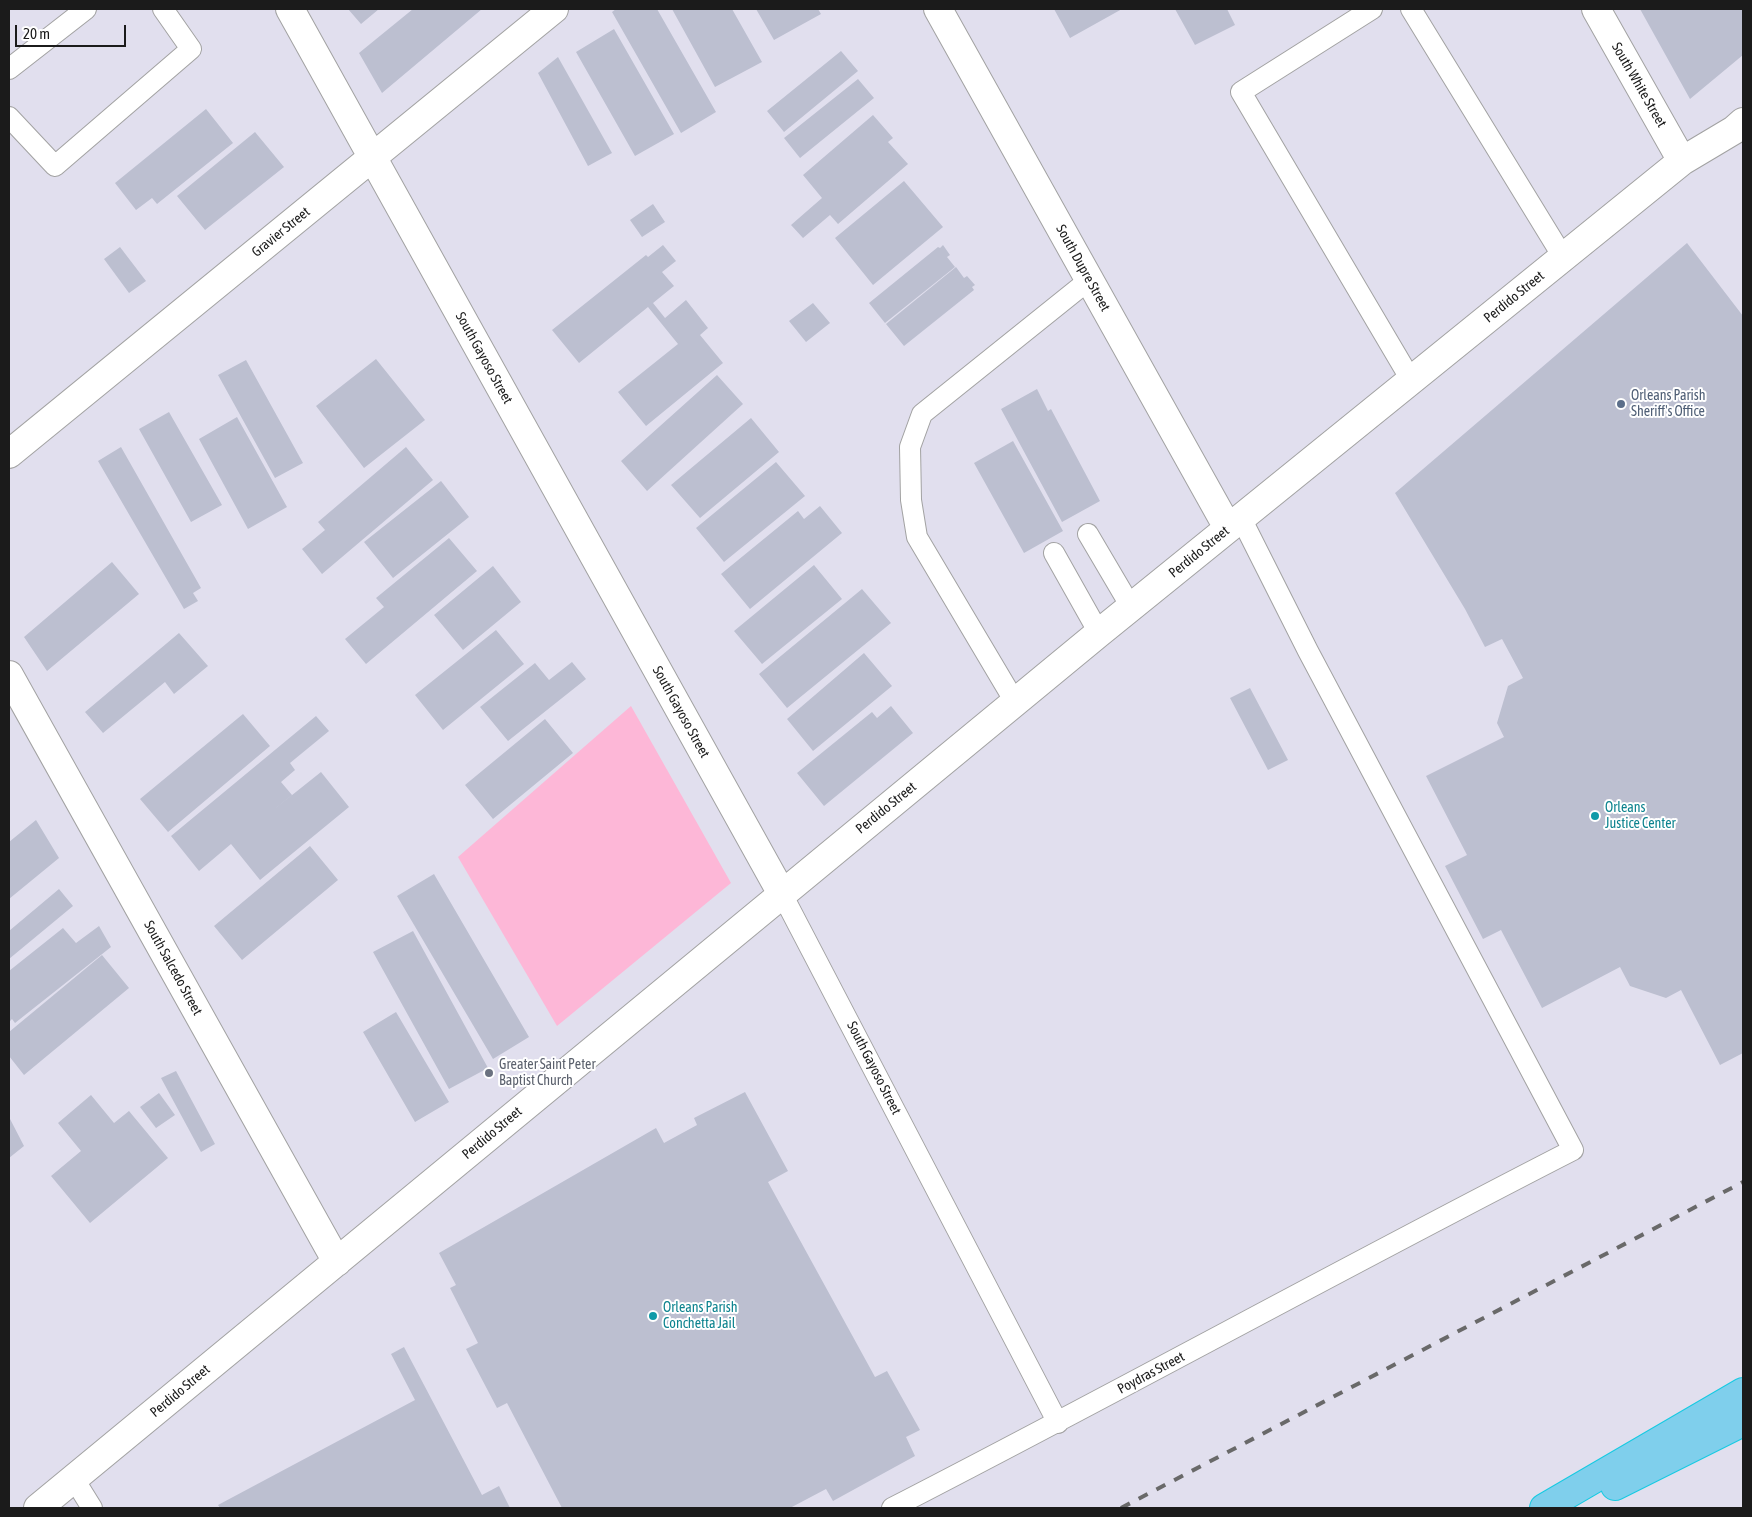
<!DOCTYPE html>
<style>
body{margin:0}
#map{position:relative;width:1752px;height:1517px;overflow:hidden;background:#e1dfee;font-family:"Asap Condensed",sans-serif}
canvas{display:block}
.frame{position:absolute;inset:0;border:10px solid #1b1b1b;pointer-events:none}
.scale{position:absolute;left:15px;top:25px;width:111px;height:22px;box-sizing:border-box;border:2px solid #1b1b1b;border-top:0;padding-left:6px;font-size:15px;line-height:18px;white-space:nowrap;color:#1b1b1b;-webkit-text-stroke:4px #fff;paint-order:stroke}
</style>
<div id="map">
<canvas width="1752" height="1517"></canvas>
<div class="frame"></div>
<div class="scale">20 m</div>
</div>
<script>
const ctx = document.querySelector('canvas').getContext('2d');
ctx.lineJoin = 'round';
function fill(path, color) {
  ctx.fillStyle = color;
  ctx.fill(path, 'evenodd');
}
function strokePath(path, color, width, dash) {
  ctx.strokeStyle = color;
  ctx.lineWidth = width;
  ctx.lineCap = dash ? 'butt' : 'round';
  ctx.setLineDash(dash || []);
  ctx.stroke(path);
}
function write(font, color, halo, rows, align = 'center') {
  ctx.font = font + ' "Asap Condensed",sans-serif';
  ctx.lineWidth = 4;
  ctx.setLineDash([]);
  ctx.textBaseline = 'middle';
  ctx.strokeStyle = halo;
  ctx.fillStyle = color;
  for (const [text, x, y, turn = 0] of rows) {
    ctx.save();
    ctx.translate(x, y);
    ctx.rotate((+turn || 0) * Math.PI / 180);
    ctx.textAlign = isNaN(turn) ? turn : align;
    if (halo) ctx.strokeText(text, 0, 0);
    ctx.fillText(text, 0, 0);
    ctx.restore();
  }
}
fill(new Path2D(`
 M631,706L731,883L557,1026L458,857Z`), '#fdb7d7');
fill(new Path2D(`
 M348,9H379L361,24Z
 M413,9H482L382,93L359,53Z
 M616,9H657L716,112L681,133L612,12Z
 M672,9H732L762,62L715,87Z
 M756,9H818L821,14L774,40Z
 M1054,9H1122L1070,38Z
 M1175,9H1227L1235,25L1195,45Z
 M1640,9H1743V55L1690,99Z
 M614,29L674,134L635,156L576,52Z
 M841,51L858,71L784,132L767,111Z
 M558,57L612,153L588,166L538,73Z
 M858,79L874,98L800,158L784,138Z
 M206,109L233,143L157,204L152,198L136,210L115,183Z
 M873,115L893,138L888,142L908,164L838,224L830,215L803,238L791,225L822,198L803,175Z
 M255,132L284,167L205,230L177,196Z
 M904,181L943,227L873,285L835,238Z
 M653,204L665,222L642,237L630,220Z
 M1687,243L1743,316V1053L1720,1065L1681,990L1666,998L1630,986L1620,967L1542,1008L1501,930L1483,939L1445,866L1467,855L1426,776L1504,737L1497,723L1508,686L1523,678L1502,639L1485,647L1465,609L1395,493Z
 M663,245L676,261L662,272L674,286L653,303L665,318L686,300L708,328L700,335L723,363L646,426L618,392L678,344L648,307L579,363L552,330L646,255L648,257Z
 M943,245L950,255L947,257L955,267L885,323L869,303L938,247L940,248Z
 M120,247L146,281L129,293L104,259Z
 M956,267L964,278L967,276L975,285L972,287L974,290L904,346L886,324Z
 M813,303L830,323L806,342L789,321Z
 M376,359L425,420L364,468L316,406Z
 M246,360L303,463L275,478L218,375Z
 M717,375L743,404L647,491L621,461Z
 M1037,389L1048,411L1051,409L1100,501L1062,522L1001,409Z
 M169,412L222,505L191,522L139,429Z
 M237,417L287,507L248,529L199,439Z
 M751,418L779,452L700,518L671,485Z
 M1013,441L1063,531L1024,553L974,463Z
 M121,447L201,588L193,593L198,601L184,609L98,461Z
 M406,447L433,480L322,574L302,549L325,530L318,522Z
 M776,462L805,496L724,562L696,528Z
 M441,481L469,517L393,578L364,542Z
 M820,506L842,533L750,609L721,574L798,511L804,519Z
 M449,538L477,571L366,664L345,639L384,607L376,598Z
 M112,562L139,594L47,671L24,637Z
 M814,565L842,599L762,664L734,631Z
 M493,566L521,602L463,650L434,615Z
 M862,589L891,623L787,708L759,674Z
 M496,630L524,664L443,730L415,695Z
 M179,633L208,666L174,694L165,682L103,733L85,712Z
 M864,653L892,686L813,751L787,719Z
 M572,662L586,679L508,741L480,707L535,663L549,680Z
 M1250,688L1288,760L1268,770L1230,698Z
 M891,706L913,733L824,806L797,773L872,712L877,718Z
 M243,714L270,746L168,832L140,799Z
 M316,716L329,731L290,763L295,770L281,782L292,795L267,815L321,772L349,807L260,880L231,844L199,871L171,836Z
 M545,719L573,753L493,819L465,785Z
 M36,820L59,858L9,899V842Z
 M310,846L338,880L242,960L214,926Z
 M434,874L529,1037L493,1059L397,896Z
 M59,889L73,906L9,959V931Z
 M99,926L111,947L15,1023L12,1019L9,1022V971L63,928L76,943Z
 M413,931L488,1068L449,1089L373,952Z
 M102,955L129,988L24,1075L9,1056V1032Z
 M396,1012L449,1102L415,1122L363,1032Z
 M176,1071L215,1144L201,1152L161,1078Z
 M745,1092L788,1171L768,1182L875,1377L887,1371L920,1430L906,1437L915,1456L833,1501L826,1489L790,1508H562L507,1403L497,1408L466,1349L478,1343L450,1288L456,1285L439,1253L656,1128L664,1143L697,1125L694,1118Z
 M159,1093L175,1115L156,1128L140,1107Z
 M91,1095L114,1123L129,1111L168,1158L90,1223L51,1176L81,1151L58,1123Z
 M9,1117L24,1146L9,1158Z
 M404,1347L482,1495L499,1486L510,1508H220L218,1505L415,1400L391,1354Z`), '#bcbfd0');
const lane = new Path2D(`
 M1372,9L1241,92L1411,380
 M1411,9L1563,257
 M9,69L86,9
 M9,117L55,166L191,49L163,9
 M1088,534L1131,607
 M1054,553L1099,633
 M1015,702L917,537L911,500L910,447L922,414L1089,280
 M782,894L1058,1423
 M74,1479L92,1508
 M892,1508C1120,1391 1344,1267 1573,1150L1308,651L1241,518`);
const street = new Path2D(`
 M290,9L782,894
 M938,9L1228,528
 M1596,9L1682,161
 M9,454L554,9
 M9,675L337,1262
 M38,1508L1099,633L1682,161L1734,130L1743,122`);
const highway = new Path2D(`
 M1615,1486L1743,1422
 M1544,1508L1743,1392`);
strokePath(lane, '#a2a2a2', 22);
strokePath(street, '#a2a2a2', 30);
strokePath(highway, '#16cae2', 30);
strokePath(lane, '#fff', 20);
strokePath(street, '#fff', 28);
strokePath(highway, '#7fcfec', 28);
strokePath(new Path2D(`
 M1121,1508L1743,1182`), '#696969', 4, [10, 10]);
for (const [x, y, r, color] of [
 [1621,404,5,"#5c6f8a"],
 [1595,816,5,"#0f9aa8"],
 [489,1073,5,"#6b7280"],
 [653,1316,5,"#0f9aa8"]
]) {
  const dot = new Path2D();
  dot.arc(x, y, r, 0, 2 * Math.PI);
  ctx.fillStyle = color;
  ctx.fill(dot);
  strokePath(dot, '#fff', 2);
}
write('14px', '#1b1b1b', '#fff', [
 ["South White Street",1639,85,60],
 ["Gravier Street",281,232,-39],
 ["South Dupre Street",1083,268,61],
 ["Perdido Street",1514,297,-39],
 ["South Gayoso Street",484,358,61],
 ["Perdido Street",1199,552,-39],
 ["South Gayoso Street",681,712,61],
 ["Perdido Street",886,808,-39],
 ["South Salcedo Street",173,968,61],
 ["South Gayoso Street",874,1068,63],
 ["Perdido Street",492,1133,-40],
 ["Poydras Street",1151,1373,-28],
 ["Perdido Street",180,1391,-40]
]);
write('14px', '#4e5e75', '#fff', [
 ["Orleans Parish",1631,396],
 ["Sheriff's Office",1631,412]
], 'left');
write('14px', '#0d838f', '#fff', [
 ["Orleans",1605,808],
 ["Justice Center",1605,824],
 ["Orleans Parish",663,1308],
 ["Conchetta Jail",663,1324]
], 'left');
write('14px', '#5b616d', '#fff', [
 ["Greater Saint Peter",499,1065],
 ["Baptist Church",499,1081]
], 'left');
</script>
